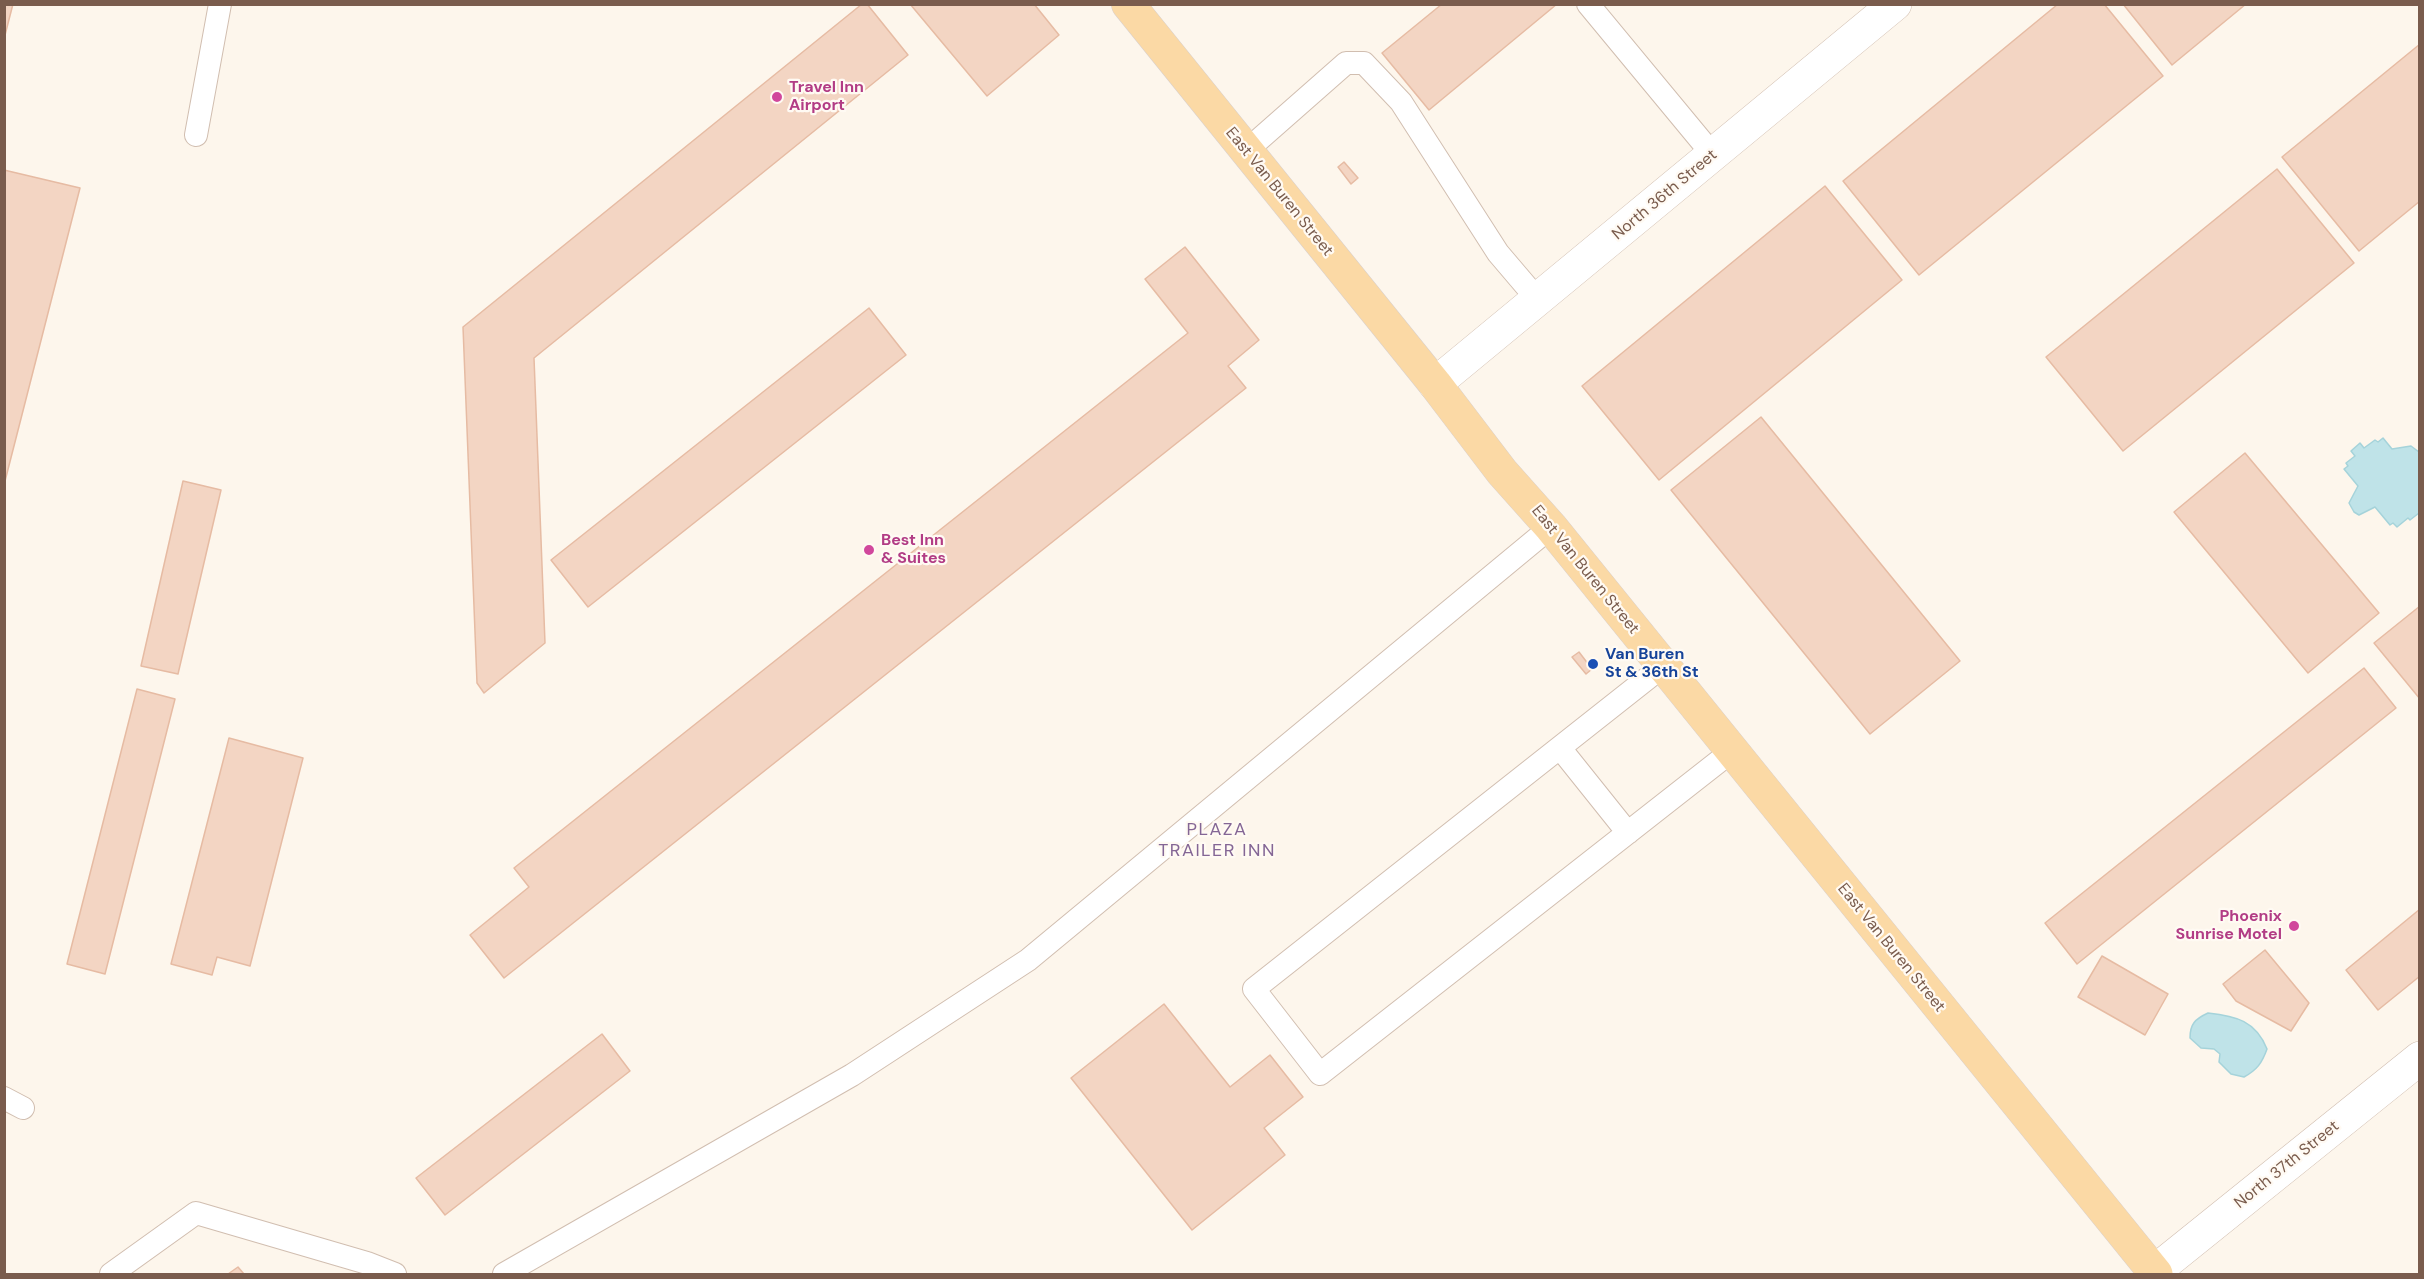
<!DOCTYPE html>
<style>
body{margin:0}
#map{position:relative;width:2424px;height:1279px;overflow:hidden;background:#fdf6ec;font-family:"DM Sans",sans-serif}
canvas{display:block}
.frame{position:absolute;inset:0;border:6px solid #7a5c4d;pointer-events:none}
</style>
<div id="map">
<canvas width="2424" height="1279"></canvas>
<div class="frame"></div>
</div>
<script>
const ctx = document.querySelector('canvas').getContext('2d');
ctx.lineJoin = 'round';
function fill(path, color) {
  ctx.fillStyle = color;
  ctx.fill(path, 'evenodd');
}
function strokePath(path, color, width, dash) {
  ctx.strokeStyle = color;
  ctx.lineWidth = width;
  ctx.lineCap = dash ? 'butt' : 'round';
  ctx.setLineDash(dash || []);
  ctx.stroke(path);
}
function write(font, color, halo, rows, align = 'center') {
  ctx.font = font + ' "DM Sans",sans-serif';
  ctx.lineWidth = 4.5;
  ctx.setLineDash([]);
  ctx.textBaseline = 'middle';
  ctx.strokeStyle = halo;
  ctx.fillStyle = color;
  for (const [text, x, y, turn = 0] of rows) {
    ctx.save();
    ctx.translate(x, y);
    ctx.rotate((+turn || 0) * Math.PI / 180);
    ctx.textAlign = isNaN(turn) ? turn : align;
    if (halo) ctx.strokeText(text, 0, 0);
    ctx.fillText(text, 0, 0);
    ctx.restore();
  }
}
const water = new Path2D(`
 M2383,438L2392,449L2411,446L2419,452V513L2410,520L2408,518L2397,527L2393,523L2390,525L2375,507L2359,515L2354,512L2349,503L2358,486L2344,469L2348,466L2346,463L2355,456L2351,451L2360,443L2364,448L2375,440L2378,442Z
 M2208,1013C2236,1016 2256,1021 2267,1049C2262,1063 2257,1070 2244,1077L2231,1074L2219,1062L2220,1054L2214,1049L2201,1048L2190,1038C2190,1024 2195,1019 2208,1013Z`);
fill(water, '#bfe3e8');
strokePath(water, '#a5d3da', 1.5);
const building = new Path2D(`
 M4,4H13L4,39Z
 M862,4H867L908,55L534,358L545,643L484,693L477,683L463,327Z
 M910,4H1034L1059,35L987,96Z
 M1442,4H1557L1429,110L1382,53Z
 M2058,4H2104L2163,76L1919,275L1843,181Z
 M2123,4H2246L2172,65Z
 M2420,44V201L2359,251L2282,157Z
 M1344,162L1358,178L1351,184L1338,167Z
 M2277,169L2354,263L2123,451L2046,357Z
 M4,170L80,188L4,485Z
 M1825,186L1902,280L1659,480L1582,386Z
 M1185,247L1259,340L1228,366L1246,388L504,978L470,935L529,887L514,868L1188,333L1145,279Z
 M869,308L906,355L588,607L551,560Z
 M1761,417L1960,661L1870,734L1671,490Z
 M2245,453L2379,613L2308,673L2174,512Z
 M183,481L221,490L178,674L141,666Z
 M2420,606V699L2374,643Z
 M1579,652L1592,669L1586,674L1572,657Z
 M2364,668L2396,708L2077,964L2045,923Z
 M137,689L175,699L105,974L67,964Z
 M229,738L303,758L250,966L217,957L212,975L171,964Z
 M2420,909V976L2378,1010L2346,970Z
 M2265,950L2309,1003L2291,1031L2236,1001L2223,984Z
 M2102,956L2168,994L2145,1035L2078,997Z
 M1164,1004L1230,1087L1270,1055L1303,1097L1264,1128L1285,1155L1192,1230L1071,1078Z
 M602,1034L630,1071L445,1215L416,1178Z
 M238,1267L244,1274H228Z`);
fill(building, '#f3d5c3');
strokePath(building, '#e6bba3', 1.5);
const lane = new Path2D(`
 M1588,4L1713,155
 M196,135L220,4
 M1246,151L1346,63H1364L1401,102L1498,253L1538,300
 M1663,666L1254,989L1320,1074L1732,751
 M1560,748L1628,833
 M4,1098L23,1108
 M111,1274L196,1213L367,1263L395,1274
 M504,1274L852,1075L1028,960L1551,527`);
const street = new Path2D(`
 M1435,384L1895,4
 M2154,1272L2420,1058`);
const primary = new Path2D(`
 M1128,4L1435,384L1502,472L1551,527L2156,1274`);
strokePath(lane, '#d1beb0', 24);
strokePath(street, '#d1beb0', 34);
strokePath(primary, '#dad1cd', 34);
strokePath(lane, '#fff', 22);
strokePath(street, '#fff', 33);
strokePath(primary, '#fbd9a5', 33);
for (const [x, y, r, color] of [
 [777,97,6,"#d1479c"],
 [869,550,6,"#d1479c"],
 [1593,664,6,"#1a4fb4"],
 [2294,926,6,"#d1479c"]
]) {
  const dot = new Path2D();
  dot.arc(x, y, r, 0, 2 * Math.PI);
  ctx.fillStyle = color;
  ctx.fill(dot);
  strokePath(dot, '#fffaf3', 2);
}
write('bold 16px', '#b23c85', '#fffaf3', [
 ["Travel Inn",789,88],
 ["Airport",789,106],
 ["Best Inn",881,541],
 ["& Suites",881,559],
 ["Phoenix",2282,917,"right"],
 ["Sunrise Motel",2282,935,"right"]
], 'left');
write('16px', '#7a5c4d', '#fffaf3', [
 ["East Van Buren Street",1279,192,51],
 ["North 36th Street",1665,195,-40],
 ["East Van Buren Street",1585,570,51],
 ["East Van Buren Street",1891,948,51],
 ["North 37th Street",2287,1165,-39]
]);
write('bold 16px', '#164399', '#fffaf3', [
 ["Van Buren",1605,655],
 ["St & 36th St",1605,673]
], 'left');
ctx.letterSpacing = '1.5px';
write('18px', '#846695', '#fffaf3', [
 ["PLAZA",1217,830],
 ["TRAILER INN",1217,851]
]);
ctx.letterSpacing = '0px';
</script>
